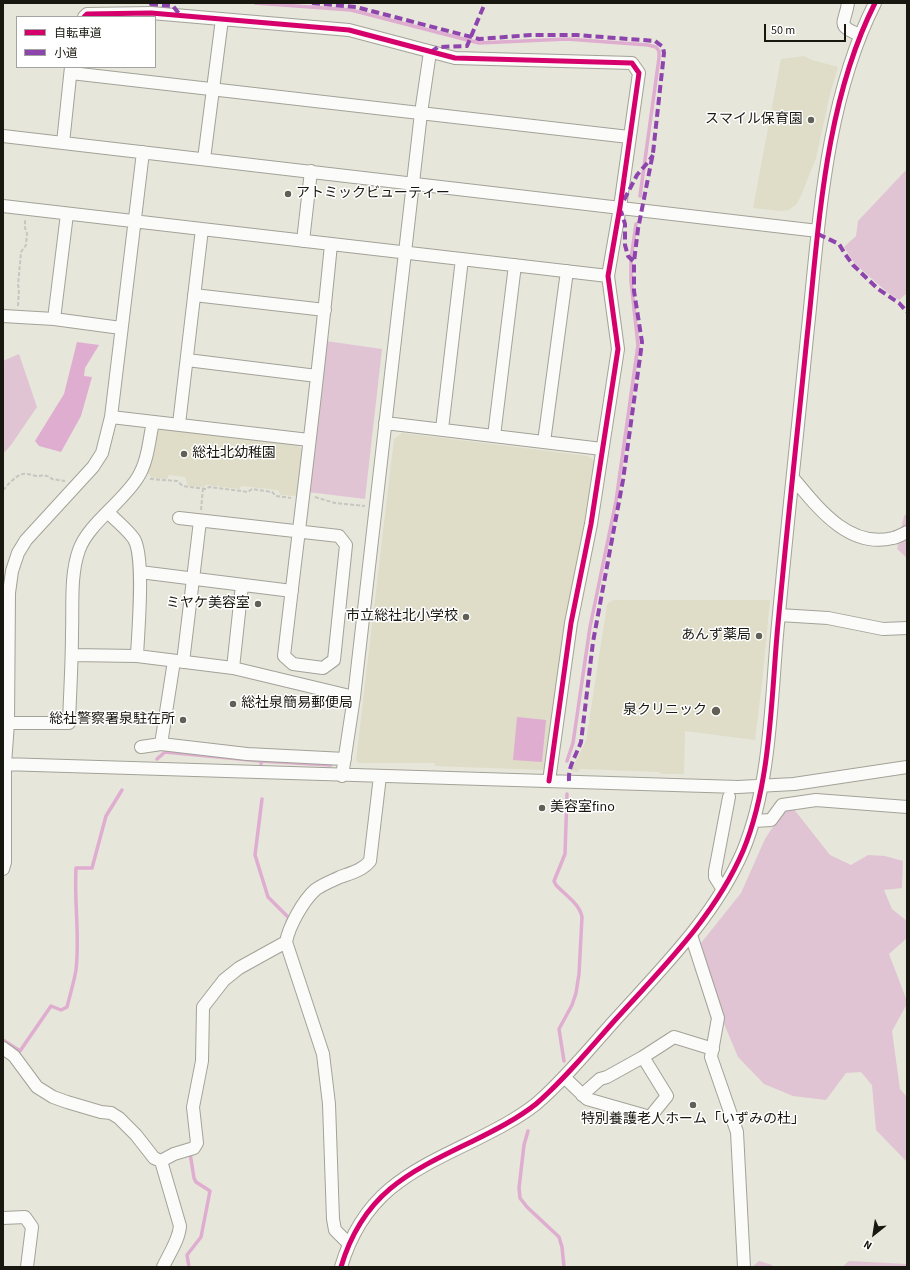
<!DOCTYPE html>
<meta charset="utf-8">
<style>
body{margin:0}
#map{position:relative;width:910px;height:1270px;overflow:hidden;background:#e7e6da;font-family:"Source Sans 3","Noto Sans JP",sans-serif}
canvas{display:block}
.frame{position:absolute;inset:0;border:4px solid #191810;pointer-events:none}
.legend{position:absolute;left:16px;top:16px;width:140px;height:52px;box-sizing:border-box;background:#fff;border:1px solid #a3a39f;margin:0;padding:5px 7px;list-style:none;font-size:12px;color:#191810}
.legend li{display:flex;align-items:center;gap:8px;height:20px}
.legend b{width:20px;border:1px solid #a3a39f}
.north{position:absolute;left:854px;top:1214px;width:40px;height:40px;-webkit-text-stroke:3px #fff;paint-order:stroke;rotate:210deg;font-size:11px;font-weight:700;line-height:16px;text-align:center;color:#191810}
.north::after{content:'';display:block;margin:auto;width:14px;height:18px;background:#191810;clip-path:polygon(50% 0,100% 100%,50% 72%,0 100%)}
.scale{position:absolute;left:764px;top:24px;width:82px;height:18px;box-sizing:border-box;border:2px solid #191810;border-top:0;padding-left:5px;font-size:12px;line-height:14px;white-space:nowrap;color:#191810;-webkit-text-stroke:3px #fff;paint-order:stroke}
</style>
<div id="map">
<canvas width="910" height="1270"></canvas>
<div class="frame"></div>
<ul class="legend">
<li><b style="height:5px;background:#d6006c"></b>自転車道</li>
<li><b style="height:5px;background:#8e44ad"></b>小道</li>
</ul>
<div class="north">N</div>
<div class="scale">50 m</div>
</div>
<script>
const ctx = document.querySelector('canvas').getContext('2d');
ctx.lineJoin = 'round';
function fill(path, color) {
  ctx.fillStyle = color;
  ctx.fill(path, 'evenodd');
}
function strokePath(path, color, width, dash) {
  ctx.strokeStyle = color;
  ctx.lineWidth = width;
  ctx.lineCap = dash ? 'butt' : 'round';
  ctx.setLineDash(dash || []);
  ctx.stroke(path);
}
function write(font, color, halo, rows, align = 'center') {
  ctx.font = font + ' "Source Sans 3","Noto Sans JP",sans-serif';
  ctx.lineWidth = 3;
  ctx.setLineDash([]);
  ctx.textBaseline = 'middle';
  ctx.strokeStyle = halo;
  ctx.fillStyle = color;
  for (const [text, x, y, turn = 0] of rows) {
    ctx.save();
    ctx.translate(x, y);
    ctx.rotate((+turn || 0) * Math.PI / 180);
    ctx.textAlign = isNaN(turn) ? turn : align;
    if (halo) ctx.strokeText(text, 0, 0);
    ctx.fillText(text, 0, 0);
    ctx.restore();
  }
}
fill(new Path2D(`
 M804,56L812,60L838,67L830,94L816,158L801,196L796,205L788,210L781,211L753,208L781,59Z
 M160,429L298,445L302,450L297,496L281,495L278,490L241,486L240,489L206,485L204,487L188,486L185,477L169,475L167,479L151,478L150,474H144L156,433Z
 M402,433L588,456L596,462L569,604L548,764L542,770L435,766V763H359L356,760L394,439Z
 M614,600H770L762,683L755,740L685,731L684,774H661L659,772L580,769L578,772L571,771L586,741L607,605L609,602Z`), '#dfdcc8');
fill(new Path2D(`
 M907,169V293L899,300L887,292L855,264L844,247L856,236L858,221Z
 M326,341L382,349L365,499L308,492Z
 M19,354L37,407L11,445L3,454V361Z
 M907,513V558L897,549L904,516Z
 M793,808L830,855L851,865L868,855L885,856L903,861L902,888L884,890L892,909L907,921V938L889,954L907,1001V1004L892,1031L900,1089L907,1097V1162L876,1130L872,1085L861,1072L846,1073L826,1100L793,1096L764,1084L738,1057L722,1019L701,943L741,893L765,839L784,810Z
 M759,1261L772,1265L773,1267H752Z
 M849,1261L907,1264V1267H842Z`), '#e0c4d4');
fill(new Path2D(`
 M77,342L99,345L85,368L84,376L92,377L81,416L61,452L39,446L35,441L64,394Z
 M517,717L546,720L542,762L513,760Z`), '#dfadd0');
strokePath(new Path2D(`
 M255,3L351,10L479,43L567,39L648,45L656,47L659,51V58L640,196
 M157,759L165,752L261,761
 M567,761L573,743L590,627L616,501L638,345L631,281V259L636,224
 M261,764V761L331,765
 M262,799L255,855L268,897L289,918L287,922
 M3,1040L20,1051L51,1006L61,1010L67,1007C70,995 74,982 76,970C80,936 74,902 76,868H92L106,816L122,790
 M564,1061L559,1029L572,1005L576,993L579,974L582,917C580,904 564,894 556,885L554,881L565,854L567,794
 M528,1131L524,1145L519,1188L520,1198L527,1207L559,1237L562,1247L564,1267
 M189,1267L187,1255L201,1237L210,1191L196,1182L194,1178L190,1153H191`), '#dfadd0', 3.5);
const minor = new Path2D(`
 M848,3C845,24 835,25 860,35
 M84,17L87,14L151,13L349,30L455,58L632,63L639,73L620,207L608,276L618,349L591,524L571,623L549,781
 M71,73L629,137
 M3,136L818,231
 M63,143L71,67
 M204,159L222,19
 M3,206L608,276
 M303,241L311,171
 M194,295L325,310
 M3,316L54,319L121,328
 M54,319L67,214
 M187,360L317,376
 M111,417L309,440
 M385,423L602,449
 M179,424L202,229
 M442,429L462,259
 M494,436L515,265
 M544,442L567,271
 M793,478C818,508 849,549 893,538C898,537 903,534 907,532
 M108,512C116,521 127,529 134,539C145,557 138,632 137,656
 M179,518L339,536L346,545L334,660L323,668L293,664L284,656C300,518 318,382 331,244
 M140,572L292,591
 M779,615L828,618L883,629L907,628
 M72,655L137,656L233,668L354,697
 M183,662L200,521
 M233,668L242,585
 M8,723H69C70,693 72,662 72,632C73,606 70,575 79,550C88,524 123,502 138,477C148,461 149,440 153,422
 M161,744L174,661
 M141,747L161,744L247,754L345,759
 M3,764L738,787L794,784L907,767
 M342,776L354,697L421,113L430,52
 M754,821L771,820L782,805L816,800L907,807
 M3,869L5,862V764L8,723L9,593L12,571L18,553L26,540L93,467L102,453L111,417L143,152
 M722,888L715,877V871L729,797
 M691,935L718,1018L711,1057L737,1132L744,1267
 M3,1048L14,1056L37,1087L53,1097L67,1102L101,1112L111,1113L119,1118L136,1135L154,1158L161,1161L174,1154L194,1148L197,1143L193,1107L202,1061L203,1007L224,980L239,968L286,942
 M643,1057L674,1037L713,1049
 M564,1077L587,1099L650,1117L667,1096L643,1057L607,1077L600,1079L582,1095
 M161,1161L180,1226C179,1240 169,1254 163,1267
 M3,1218L25,1217L32,1227L27,1267
 M349,1244L335,1230L333,1219L329,1104L323,1054L286,942C289,926 303,901 315,890C323,884 332,881 340,877C351,873 363,870 370,861L380,776
 M341,1267C363,1193 409,1172 473,1141C495,1130 517,1119 536,1104C565,1079 590,1048 616,1019C663,967 715,916 743,851C770,786 771,705 777,635C786,536 797,437 807,337C819,227 824,104 875,3`);
strokePath(minor, '#a3a299', 14);
strokePath(new Path2D(`
 M18,306L19,289L18,285L21,252L26,245L27,233L25,228V219
 M150,479L177,481L183,486L206,489L209,487L248,492L252,489L272,492L276,496L291,498
 M3,490C8,485 16,475 23,474C30,473 36,478 43,475L50,477L52,479L65,481
 M315,497L335,503L365,506
 M201,510L203,488`), '#c6c6c2', 2, [4, 2]);
strokePath(minor, '#fbfbf9', 12);
strokePath(new Path2D(`
 M151,3V4L173,6L180,15
 M312,3L356,7L479,39L531,35H576L655,41L663,47L664,53L653,153L638,229L634,262
 M431,52L438,47L467,46L485,3
 M624,200L637,175L649,161L653,155
 M818,234L839,244L845,254L853,265L878,289L899,303L907,312
 M569,781C568,766 576,756 581,742L593,642L623,480L641,350L642,342L634,291V262L628,256L625,245V224L621,211`), '#8e44ad', 4, [8, 4]);
strokePath(new Path2D(`
 M84,17L87,14L151,13L349,30L455,58L632,63L639,73L620,207L608,276L618,349L591,524L571,623L549,781
 M341,1267C363,1193 409,1172 473,1141C495,1130 517,1119 536,1104C565,1079 590,1048 616,1019C663,967 715,916 743,851C770,786 771,705 777,635C786,536 797,437 807,337C819,227 824,104 875,3`), '#d6006c', 5);
for (const [x, y, r, color] of [
 [811,120,4,"#616057"],
 [288,194,4,"#616057"],
 [184,454,4,"#616057"],
 [258,604,4,"#616057"],
 [466,617,4,"#616057"],
 [759,636,4,"#616057"],
 [233,704,4,"#616057"],
 [716,711,5,"#616057"],
 [183,720,4,"#616057"],
 [542,808,4,"#616057"],
 [693,1105,4,"#616057"]
]) {
  const dot = new Path2D();
  dot.arc(x, y, r, 0, 2 * Math.PI);
  ctx.fillStyle = color;
  ctx.fill(dot);
  strokePath(dot, '#fff', 1.5);
}
write('14px', '#191810', '#fff', [
 ["スマイル保育園",803,120],
 ["アトミックビューティー",296,194,"left"],
 ["総社北幼稚園",192,454,"left"],
 ["ミヤケ美容室",250,604],
 ["市立総社北小学校",458,617],
 ["あんず薬局",751,636],
 ["総社泉簡易郵便局",241,704,"left"],
 ["泉クリニック",707,711],
 ["総社警察署泉駐在所",175,720],
 ["美容室fino",550,808,"left"],
 ["特別養護老人ホーム「いずみの杜」",693,1120,"center"]
], 'right');
</script>
